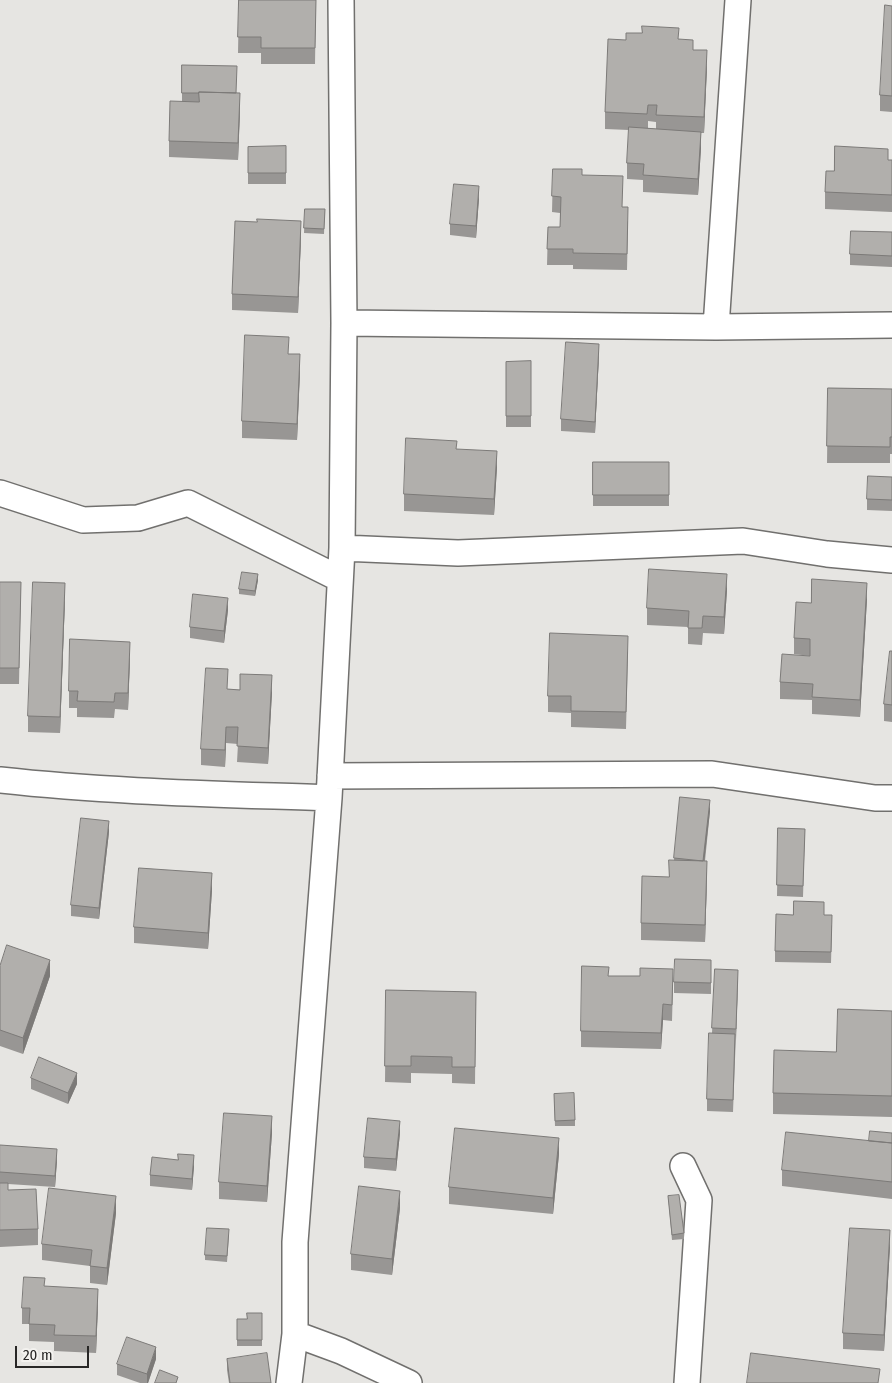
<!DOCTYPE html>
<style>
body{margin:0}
#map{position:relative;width:892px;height:1383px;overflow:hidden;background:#e6e5e2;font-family:"Fira Sans Condensed",sans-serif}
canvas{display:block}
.scale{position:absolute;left:15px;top:1346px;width:74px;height:22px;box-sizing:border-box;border:2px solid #282726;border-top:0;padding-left:6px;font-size:15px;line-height:18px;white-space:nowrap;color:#282726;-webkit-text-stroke:4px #f3f2ef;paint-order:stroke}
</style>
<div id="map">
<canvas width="892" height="1383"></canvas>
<div class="scale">20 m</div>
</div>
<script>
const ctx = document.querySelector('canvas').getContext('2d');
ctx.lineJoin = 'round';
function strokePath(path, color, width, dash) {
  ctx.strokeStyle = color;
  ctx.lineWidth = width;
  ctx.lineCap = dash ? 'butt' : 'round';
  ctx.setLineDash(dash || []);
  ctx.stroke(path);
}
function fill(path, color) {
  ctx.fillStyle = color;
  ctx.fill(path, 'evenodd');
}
const minor = new Path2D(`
 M344,323L716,327L892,325
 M716,327L738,0
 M0,493L83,520L138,518L188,503L340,579
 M342,548L458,553L743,541L827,554L892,560
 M330,776L712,774L875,798H892
 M0,780C109,792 219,794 329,798
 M683,1166L699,1200L687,1383
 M295,1334L341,1351L409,1383
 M289,1383L295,1334V1242L329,798L342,548L344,323L341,0`);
strokePath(minor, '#71706e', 28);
strokePath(minor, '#fff', 25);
fill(new Path2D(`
 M239,0H316L315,64H261V53H238Z
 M892,6V112L880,111V95Z
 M679,39L693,50L707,67L704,133H701V148L698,195L643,192V180L627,179V163L629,130L605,129V112L626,40ZM648,121L656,122V129L648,128Z
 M182,65L237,93L240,110L238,160L169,157V141L182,102Z
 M286,146V184H248V147Z
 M888,160H892V212L825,209V192L834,171Z
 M553,169L582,175L622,207L628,223L627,270L573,269V265H547L548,227H560V213L552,212Z
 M479,198L476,238L450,235V224Z
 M305,209H325L324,234L304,233Z
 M257,222L301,237L298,313L232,310V294Z
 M892,232V267L850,265V254Z
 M289,354L300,371L297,440L242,438V421Z
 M599,355L595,433L561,431V419Z
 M531,361V427H506V362Z
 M828,388L892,389V454H890V463H827Z
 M457,449L497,467L494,515L404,511V494Z
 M593,462H669V506H593Z
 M892,477V511L867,510V499Z
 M258,580L255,596L239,594V589Z
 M0,582H21L19,684H0Z
 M727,590L724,634L703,633L702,645L688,644V627L647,625V608Z
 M65,599L60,733L28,732V716Z
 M867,599L860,717L812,714V700L780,699V682L810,656L794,654V638L811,603Z
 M228,610L224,643L190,638V627Z
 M892,651V722L884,721V704Z
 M628,652L626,729L571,727V713L548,712V696Z
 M130,658L128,710L115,709L114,718L77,717V708H69V691Z
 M228,689L272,692L268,764L237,762L238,744L226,743L225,767L201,765V749Z
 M680,797L710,811L705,861L707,877L705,942L641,940V923L669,877L674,860Z
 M778,828L805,829L803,897L777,896Z
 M109,832L99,919L71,916V905Z
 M212,890L208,949L134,943V927Z
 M793,915H824L832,926L831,963L775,962V951Z
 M0,966L50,976L23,1054L0,1046Z
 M715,969L738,981L733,1112L707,1111V1099L712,1033Z
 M711,972V994L674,993V982Z
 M609,976L673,985L672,1021L663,1020L661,1049L581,1047V1031Z
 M386,990L476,992L475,1084L452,1083V1074L411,1073V1083L385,1082Z
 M892,1011V1117L773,1114V1093L836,1052Z
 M31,1078L77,1084L68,1104L31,1089Z
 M554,1094L575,1120V1126H555Z
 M272,1133L267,1202L219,1199V1182Z
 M400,1133L396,1171L364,1168V1157Z
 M892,1133V1199L782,1186V1170Z
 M0,1145L57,1160L55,1187L8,1184V1190L38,1229V1245L0,1247Z
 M559,1154L553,1214L449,1204V1187Z
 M178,1160L194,1166L192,1190L150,1186V1175Z
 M668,1196L684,1233V1239L672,1240Z
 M400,1208L392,1275L351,1270V1254Z
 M116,1213L107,1285L90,1283V1266L42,1260V1244Z
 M229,1235L227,1262L205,1260V1255Z
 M890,1246L884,1351L843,1349V1333Z
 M45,1286L98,1305L96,1353L54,1351V1342L29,1341V1324H22V1308Z
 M262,1313V1346H237V1319H247Z
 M156,1359L148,1383H140L117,1375V1364Z
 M227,1359L271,1383H229L227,1370Z`), '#989694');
fill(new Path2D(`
 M707,50V67L704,133V117Z
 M240,93V110L238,160V143Z
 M701,132V148L698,195V179Z
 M479,186V198L476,238V226Z
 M301,221V237L298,313V297Z
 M599,344V355L595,433V422Z
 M300,354V371L297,440V424Z
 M497,451V467L494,515V499Z
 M258,574V580L255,596V591Z
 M727,574V590L724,634V617Z
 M65,583V599L60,733V717Z
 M867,583V599L860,717V700Z
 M228,598V610L224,643V631Z
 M130,642V658L128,710V693Z
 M272,675V692L268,764V748Z
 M226,727V743L225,767V750Z
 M710,800V811L703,872V861Z
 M109,821V832L99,919V908Z
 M707,861V877L705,942V925Z
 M212,873V890L208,949V933Z
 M50,960V976L23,1054V1038Z
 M738,970V981L736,1040V1029Z
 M663,1004V1020L661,1049V1033Z
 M77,1073V1084L68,1104V1093Z
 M272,1116V1133L267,1202V1186Z
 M400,1121V1133L396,1171V1159Z
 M559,1138V1154L553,1214V1198Z
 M57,1149V1160L55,1187V1176Z
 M194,1155V1166L192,1190V1179Z
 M400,1191V1208L392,1275V1259Z
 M116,1196V1213L107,1285V1268Z
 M890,1230V1246L884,1351V1335Z
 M98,1289V1305L96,1353V1336Z
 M156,1347V1359L148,1383H147V1374Z`), '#7c7a78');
const building = new Path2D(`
 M239,0H316L315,48H261V37H238Z
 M885,5L892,6V96L880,95Z
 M642,26L679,28L678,39L693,40V50H707L704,117L656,115L657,105H648L647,114L605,112L608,39L626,40V33H642Z
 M182,65L237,66L236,93L199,92V93H182Z
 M199,92L240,93L238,143L169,141L170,101L199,102Z
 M629,127L701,132L698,179L643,175L644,164L627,163Z
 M286,146V173H248V147Z
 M835,146L888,149V160H892V195L825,192L826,171H834Z
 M553,169H582V175L623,176L622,207H628L627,254L573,253V249H547L548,227H560L561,197L552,196Z
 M454,184L479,186L476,226L450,224Z
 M305,209H325L324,229L304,228Z
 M257,219L301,221L298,297L232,294L235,221L257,222Z
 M851,231L892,232V256L850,254Z
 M245,335L289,337L288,354H300L297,424L242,421Z
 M566,342L599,344L595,422L561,419Z
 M531,361V416H506V362Z
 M828,388L892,389V437H890V447L827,446Z
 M406,438L457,441L456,449L497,451L494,499L404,494Z
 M593,462H669V495H593Z
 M868,476L892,477V500L867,499Z
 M649,569L727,574L724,617L703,616L702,628H688L689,611L647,608Z
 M242,572L258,574L255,591L239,589Z
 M812,579L867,583L860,700L812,697L813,684L780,682L782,654L810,656V639L794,638L796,602L811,603Z
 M0,582H21L19,668H0Z
 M33,582L65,583L60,717L28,716Z
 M193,594L228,598L224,631L190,627Z
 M550,633L628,636L626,712L571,711V696H548Z
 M70,639L130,642L128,693H115L114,702L77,701L78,691H69Z
 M890,651H892V705L884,704Z
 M206,668L228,669L227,689L240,690V674L272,675L268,748L237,746L238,727H226L225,750L201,749Z
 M680,797L710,800L703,861L674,858Z
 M81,818L109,821L99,908L71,905Z
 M778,828L805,829L803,886L777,885Z
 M669,860L707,861L705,925L641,923L642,876L669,877Z
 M139,868L212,873L208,933L134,927Z
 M794,901L824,902V915H832L831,952L775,951L776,914L793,915Z
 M7,945L50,960L23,1038L0,1030V966Z
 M675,959L711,960V983L674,982Z
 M582,966L609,967L608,976H640V968L673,969L672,1005L663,1004L661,1033L581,1031Z
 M715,969L738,970L736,1029L712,1028Z
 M386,990L476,992L475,1067H452V1057L411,1056V1066H385Z
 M838,1009L892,1011V1096L773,1093L774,1050L836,1052Z
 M709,1033L735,1034L733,1100L707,1099Z
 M39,1057L77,1073L68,1093L31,1078Z
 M574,1093L575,1120L555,1121L554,1094Z
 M224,1113L272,1116L267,1186L219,1182Z
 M368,1118L400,1121L396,1159L364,1157Z
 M455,1128L559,1138L553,1198L449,1187Z
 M870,1131L892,1133V1143L869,1141Z
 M786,1132L892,1143V1182L782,1170Z
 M0,1145L57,1149L55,1176L0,1172Z
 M178,1154L194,1155L192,1179L150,1175L152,1157L178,1160Z
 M0,1183H8V1190L36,1189L38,1229L0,1230Z
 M359,1186L400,1191L392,1259L351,1254Z
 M49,1188L116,1196L107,1268L90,1266L92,1250L42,1244Z
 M679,1195L684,1233L672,1235L668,1196Z
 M207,1228L229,1229L227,1256L205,1255Z
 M850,1228L890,1230L884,1335L843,1333Z
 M24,1277L45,1278L44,1286L98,1289L96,1336L54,1335L55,1325L29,1324L30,1308H22Z
 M247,1313H262V1340H237V1319H247Z
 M127,1337L156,1347L147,1374L117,1364Z
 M267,1353L271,1383H230L227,1359Z
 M751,1353L880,1369L878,1383H747Z
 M160,1370L178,1377L176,1383H155Z`);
fill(building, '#b1afac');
strokePath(building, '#7c7a78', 1);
</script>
